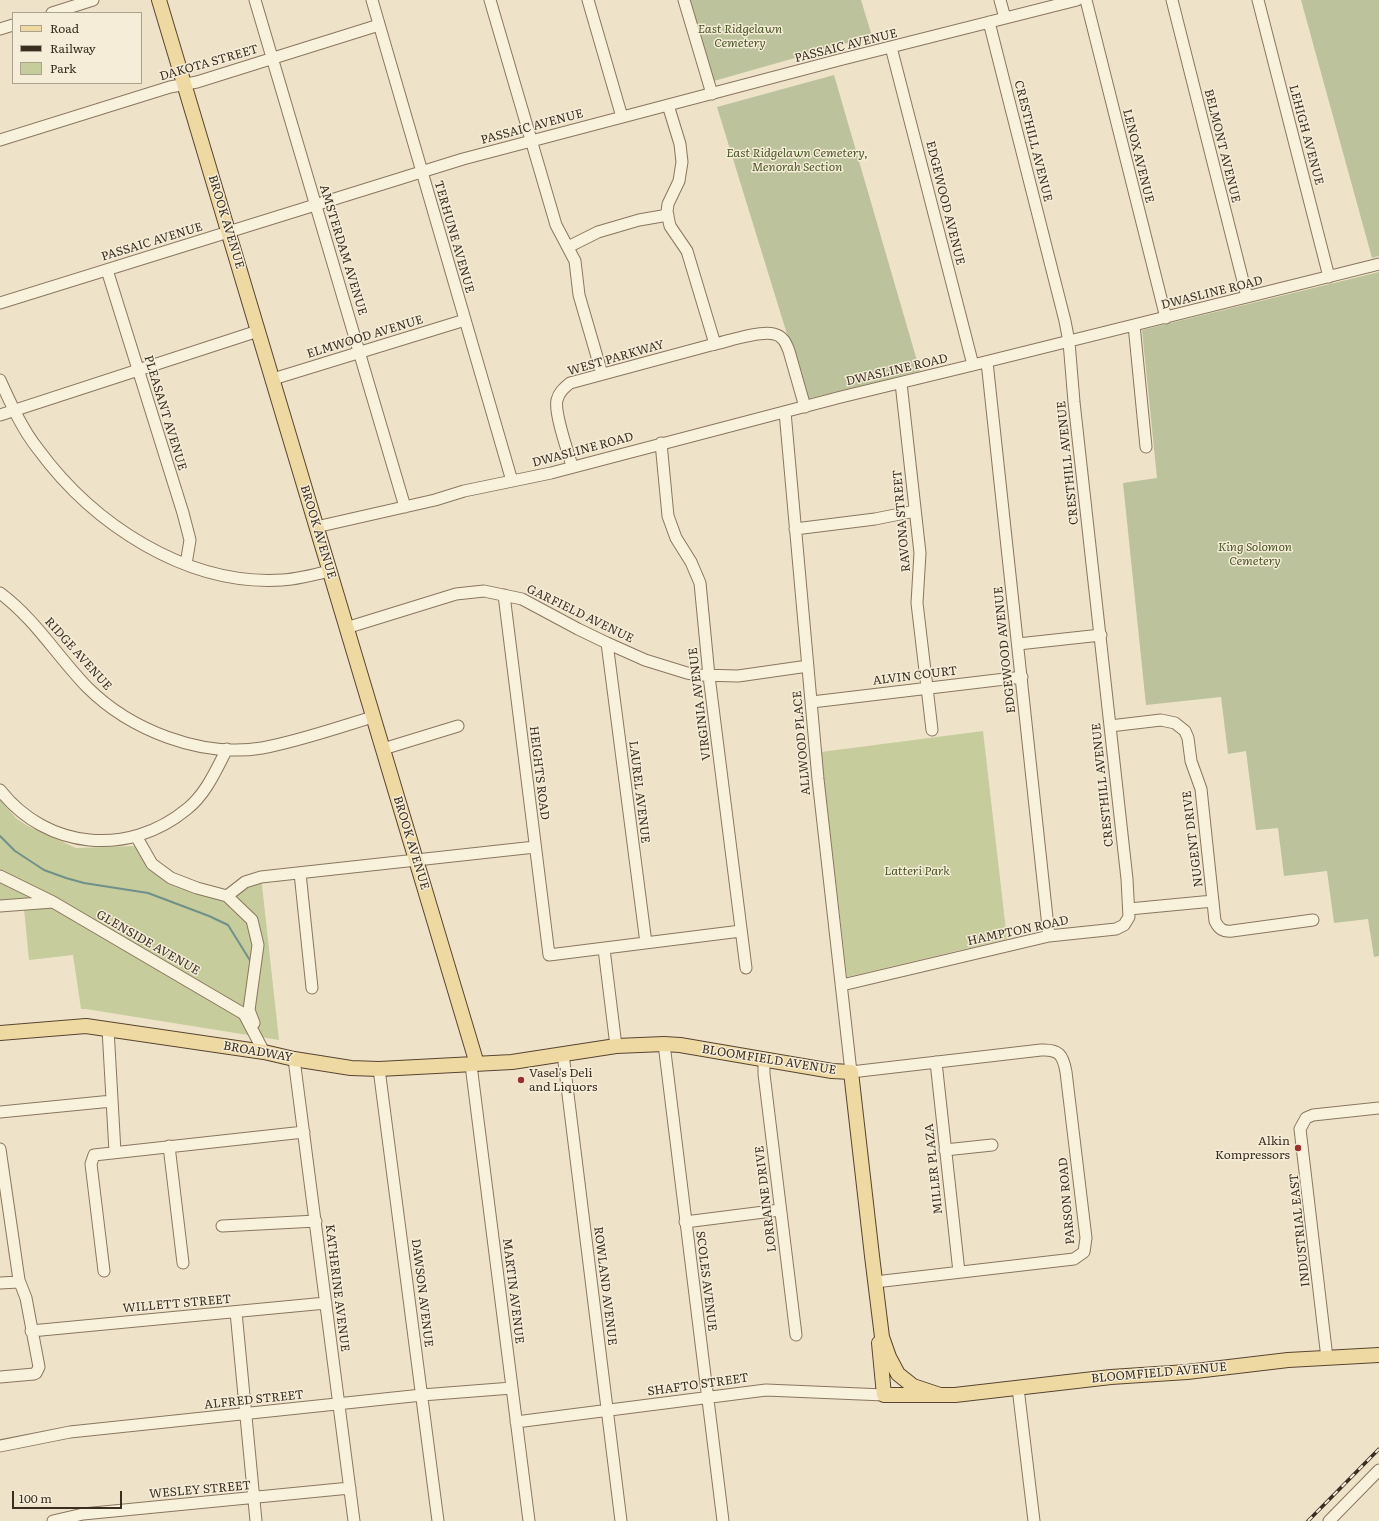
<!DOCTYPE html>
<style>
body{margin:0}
#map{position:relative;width:1379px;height:1521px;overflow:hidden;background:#eee3c9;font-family:Literata,serif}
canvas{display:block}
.legend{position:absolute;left:12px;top:12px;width:130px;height:72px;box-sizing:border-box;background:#f5edd8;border:1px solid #aba18f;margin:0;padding:5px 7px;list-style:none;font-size:12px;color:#3b2e21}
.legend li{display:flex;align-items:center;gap:8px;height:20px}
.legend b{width:20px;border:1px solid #aba18f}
.scale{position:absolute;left:12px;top:1491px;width:110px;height:18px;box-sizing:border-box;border:2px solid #3b2e21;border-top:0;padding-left:5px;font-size:12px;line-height:14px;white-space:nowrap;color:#3b2e21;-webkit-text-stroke:3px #f5edd8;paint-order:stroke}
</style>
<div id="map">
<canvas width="1379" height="1521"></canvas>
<ul class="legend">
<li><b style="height:5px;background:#efd9a2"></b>Road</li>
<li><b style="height:5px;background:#3b2e21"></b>Railway</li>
<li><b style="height:11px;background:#c6cc9c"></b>Park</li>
</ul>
<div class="scale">100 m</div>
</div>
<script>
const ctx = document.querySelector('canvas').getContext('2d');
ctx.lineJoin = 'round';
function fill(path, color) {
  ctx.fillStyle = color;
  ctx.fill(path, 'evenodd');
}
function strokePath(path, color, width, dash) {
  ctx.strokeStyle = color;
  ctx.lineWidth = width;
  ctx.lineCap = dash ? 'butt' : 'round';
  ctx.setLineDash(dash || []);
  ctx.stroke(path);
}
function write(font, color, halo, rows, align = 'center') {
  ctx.font = font + ' Literata,serif';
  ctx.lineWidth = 3;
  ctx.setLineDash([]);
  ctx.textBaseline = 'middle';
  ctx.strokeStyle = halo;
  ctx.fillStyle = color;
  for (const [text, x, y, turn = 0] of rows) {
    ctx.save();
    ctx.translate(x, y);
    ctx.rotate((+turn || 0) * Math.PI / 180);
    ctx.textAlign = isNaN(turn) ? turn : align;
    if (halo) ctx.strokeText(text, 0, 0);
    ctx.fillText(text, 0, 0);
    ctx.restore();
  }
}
fill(new Path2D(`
 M983,731L1007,939L847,977L821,752Z
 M0,800L17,819L28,826L76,848L138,846L157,866L229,896L261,876L279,1040L86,1009H81L73,955L29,960L23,899L0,900Z`), '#c6cc9c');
fill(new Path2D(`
 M690,0H861L872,36L714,81Z
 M1301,0H1379V256L1372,258Z
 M834,75L920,371L807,399L717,107Z
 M1379,272V956L1374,957L1368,919L1334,923L1327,871L1284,876L1278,828L1256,830L1246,751L1228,754L1221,697L1146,705L1123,483L1157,478L1142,330Z`), '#bcc29b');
strokePath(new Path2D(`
 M0,836L15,851L44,870L66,878L84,883L148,893L209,916L228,925L251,962`), '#709189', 2);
const minor = new Path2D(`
 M255,0L405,507
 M372,0L512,481
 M490,0L556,225L575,261L579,295L602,374
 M588,0L622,117
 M684,0L712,94
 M1000,0L1005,18
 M1086,0L1166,318
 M1172,0L1247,297
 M1258,0L1329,277
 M52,13L93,0
 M0,29L13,25
 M891,47L973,365
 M668,105L680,144L682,162L679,181L668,204L667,212L670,226L687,251L715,344
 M0,140L170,87L197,82L379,25
 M568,247L598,232L639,220L668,215
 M107,270L183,513L190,540L186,564
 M0,303L463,159L839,60L1077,0
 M1134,325L1146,447
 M987,362L1049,936
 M273,379L465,320
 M0,380C11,404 22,429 38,449C93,524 186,586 282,580C298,579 314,575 329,571
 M901,383L920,553L917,603L932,730
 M785,412L818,779L851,1072L1041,1050C1059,1049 1063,1055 1066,1072L1086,1238L1084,1252L1074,1259L875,1282
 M0,415L258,331
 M661,443L668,516L676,538L691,562L700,583L709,676L746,968
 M572,466C568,452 554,413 557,400C559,392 564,388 570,383C617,370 664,358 711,345C726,342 759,330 774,334C783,336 786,343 789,351L805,407
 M316,527L435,500L464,491L551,473L841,397L973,365L1379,264
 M795,529L875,519L915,511
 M0,593C35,619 57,656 87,687C130,730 201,758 262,748C300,741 336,728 373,717
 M504,595L549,955L741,931
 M346,628L456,594L484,591L522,599L578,629L607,643L645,660L687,673L699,675L738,676L808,666
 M607,643L646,943
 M1018,644L1101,635
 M812,702L1022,677
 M1110,726L1161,720L1175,723L1185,731L1188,738L1191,761L1201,789L1215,921C1219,929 1223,932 1232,931L1313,920
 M383,749L458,726
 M0,790C47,850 129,857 187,809C206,794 216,770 227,749
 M136,836L152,864L171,878L197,888L227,896L252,920L258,945L249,1010L254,1023
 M300,873L312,988
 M0,876L53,902L244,1014L264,1052
 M227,896L245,882L261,877L535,847
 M0,906L53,902
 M1129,909L1213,901
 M604,949L616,1046
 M842,985L1049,936L1116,929L1124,925L1129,917L1127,879L1074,402L1069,342L1065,321L989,22
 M108,1029L115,1152
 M664,1044L723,1521
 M563,1054L621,1521
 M294,1059L354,1521
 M764,1059V1074L796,1335
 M936,1062L959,1272
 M471,1065L529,1521
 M379,1069L438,1521
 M0,1112L112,1101
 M169,1146L183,1263
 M0,1149L19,1280L26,1298L39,1367L36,1373L34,1374L0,1377
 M945,1150L992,1145
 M685,1222L780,1210
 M222,1226L316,1221
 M104,1271L91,1164L94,1155L304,1132
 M0,1283L19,1282
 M236,1312L256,1521
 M31,1331L326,1303
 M1327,1358L1300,1129L1306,1118L1313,1115L1379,1108
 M1018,1388L1034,1521
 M516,1422L766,1390L884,1395
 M0,1446L70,1432L422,1395L512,1388
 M53,1521L83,1514L350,1488
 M1329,1521L1379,1470`);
const major = new Path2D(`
 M159,0L477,1064
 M0,1033L86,1026L264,1052L294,1059L351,1068L379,1069L512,1062L616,1046L664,1044L680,1045L832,1071L851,1072L872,1256L882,1337L889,1357L898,1374L913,1386L940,1395
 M879,1343L884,1395H955L1111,1377L1187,1372L1288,1360L1379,1355`);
strokePath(minor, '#8a765e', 13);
strokePath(major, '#584431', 16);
strokePath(minor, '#f8f1dc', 11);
strokePath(major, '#efd9a2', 14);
const rail = new Path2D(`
 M1308,1521L1379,1449`);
strokePath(rail, '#3b2e21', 3.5);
strokePath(rail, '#f5edd8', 2, [6]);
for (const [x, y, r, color] of [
 [521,1080,4,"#98302f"],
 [1298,1148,4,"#98302f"]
]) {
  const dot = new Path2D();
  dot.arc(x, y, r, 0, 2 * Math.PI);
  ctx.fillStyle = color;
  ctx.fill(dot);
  strokePath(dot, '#f5edd8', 1.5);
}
write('italic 12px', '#4a5728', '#f5edd8', [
 ["East Ridgelawn",740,29],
 ["Cemetery",740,43],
 ["East Ridgelawn Cemetery,",797,153],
 ["Menorah Section",797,167],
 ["King Solomon",1255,547],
 ["Cemetery",1255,561],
 ["Latteri Park",917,871]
]);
write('12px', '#3b2e21', '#f5edd8', [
 ["PASSAIC AVENUE",846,46,-14],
 ["DAKOTA STREET",209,63,-16],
 ["PASSAIC AVENUE",532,127,-15],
 ["LEHIGH AVENUE",1306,135,75],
 ["CRESTHILL AVENUE",1033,141,76],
 ["BELMONT AVENUE",1222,146,76],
 ["LENOX AVENUE",1138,156,76],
 ["EDGEWOOD AVENUE",945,203,76],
 ["BROOK AVENUE",226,222,73],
 ["TERHUNE AVENUE",454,237,74],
 ["PASSAIC AVENUE",152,242,-17],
 ["AMSTERDAM AVENUE",343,250,73],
 ["DWASLINE ROAD",1212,293,-14],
 ["ELMWOOD AVENUE",365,337,-17],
 ["WEST PARKWAY",616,358,-16],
 ["DWASLINE ROAD",897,370,-13],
 ["PLEASANT AVENUE",165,413,73],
 ["DWASLINE ROAD",583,450,-15],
 ["CRESTHILL AVENUE",1068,463,-96],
 ["RAVONA STREET",902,521,-95],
 ["BROOK AVENUE",318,532,73],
 ["GARFIELD AVENUE",580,614,26],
 ["EDGEWOOD AVENUE",1005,650,-96],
 ["RIDGE AVENUE",78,654,48],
 ["ALVIN COURT",915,676,-7],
 ["VIRGINIA AVENUE",700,704,-97],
 ["ALLWOOD PLACE",802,743,-95],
 ["HEIGHTS ROAD",539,773,83],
 ["CRESTHILL AVENUE",1103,785,-96],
 ["LAUREL AVENUE",639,792,83],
 ["NUGENT DRIVE",1193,839,-97],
 ["BROOK AVENUE",411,843,73],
 ["HAMPTON ROAD",1018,931,-12],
 ["GLENSIDE AVENUE",148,943,30],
 ["BROADWAY",258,1052,10],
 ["BLOOMFIELD AVENUE",769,1060,9],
 ["MILLER PLAZA",934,1169,-96],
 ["LORRAINE DRIVE",766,1199,-97],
 ["PARSON ROAD",1067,1201,-95],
 ["INDUSTRIAL EAST",1300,1230,-96],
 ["SCOLES AVENUE",706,1281,83],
 ["ROWLAND AVENUE",605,1286,83],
 ["KATHERINE AVENUE",337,1288,83],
 ["MARTIN AVENUE",513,1291,83],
 ["DAWSON AVENUE",422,1293,83],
 ["WILLETT STREET",177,1304,-5],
 ["BLOOMFIELD AVENUE",1159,1373,-5],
 ["SHAFTO STREET",698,1385,-8],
 ["ALFRED STREET",254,1400,-6],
 ["WESLEY STREET",200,1490,-5]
]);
write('12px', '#3b2e21', '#f5edd8', [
 ["Vasel's Deli",529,1073],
 ["and Liquors",529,1087],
 ["Alkin",1290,1141,"right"],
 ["Kompressors",1290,1155,"right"]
], 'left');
</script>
